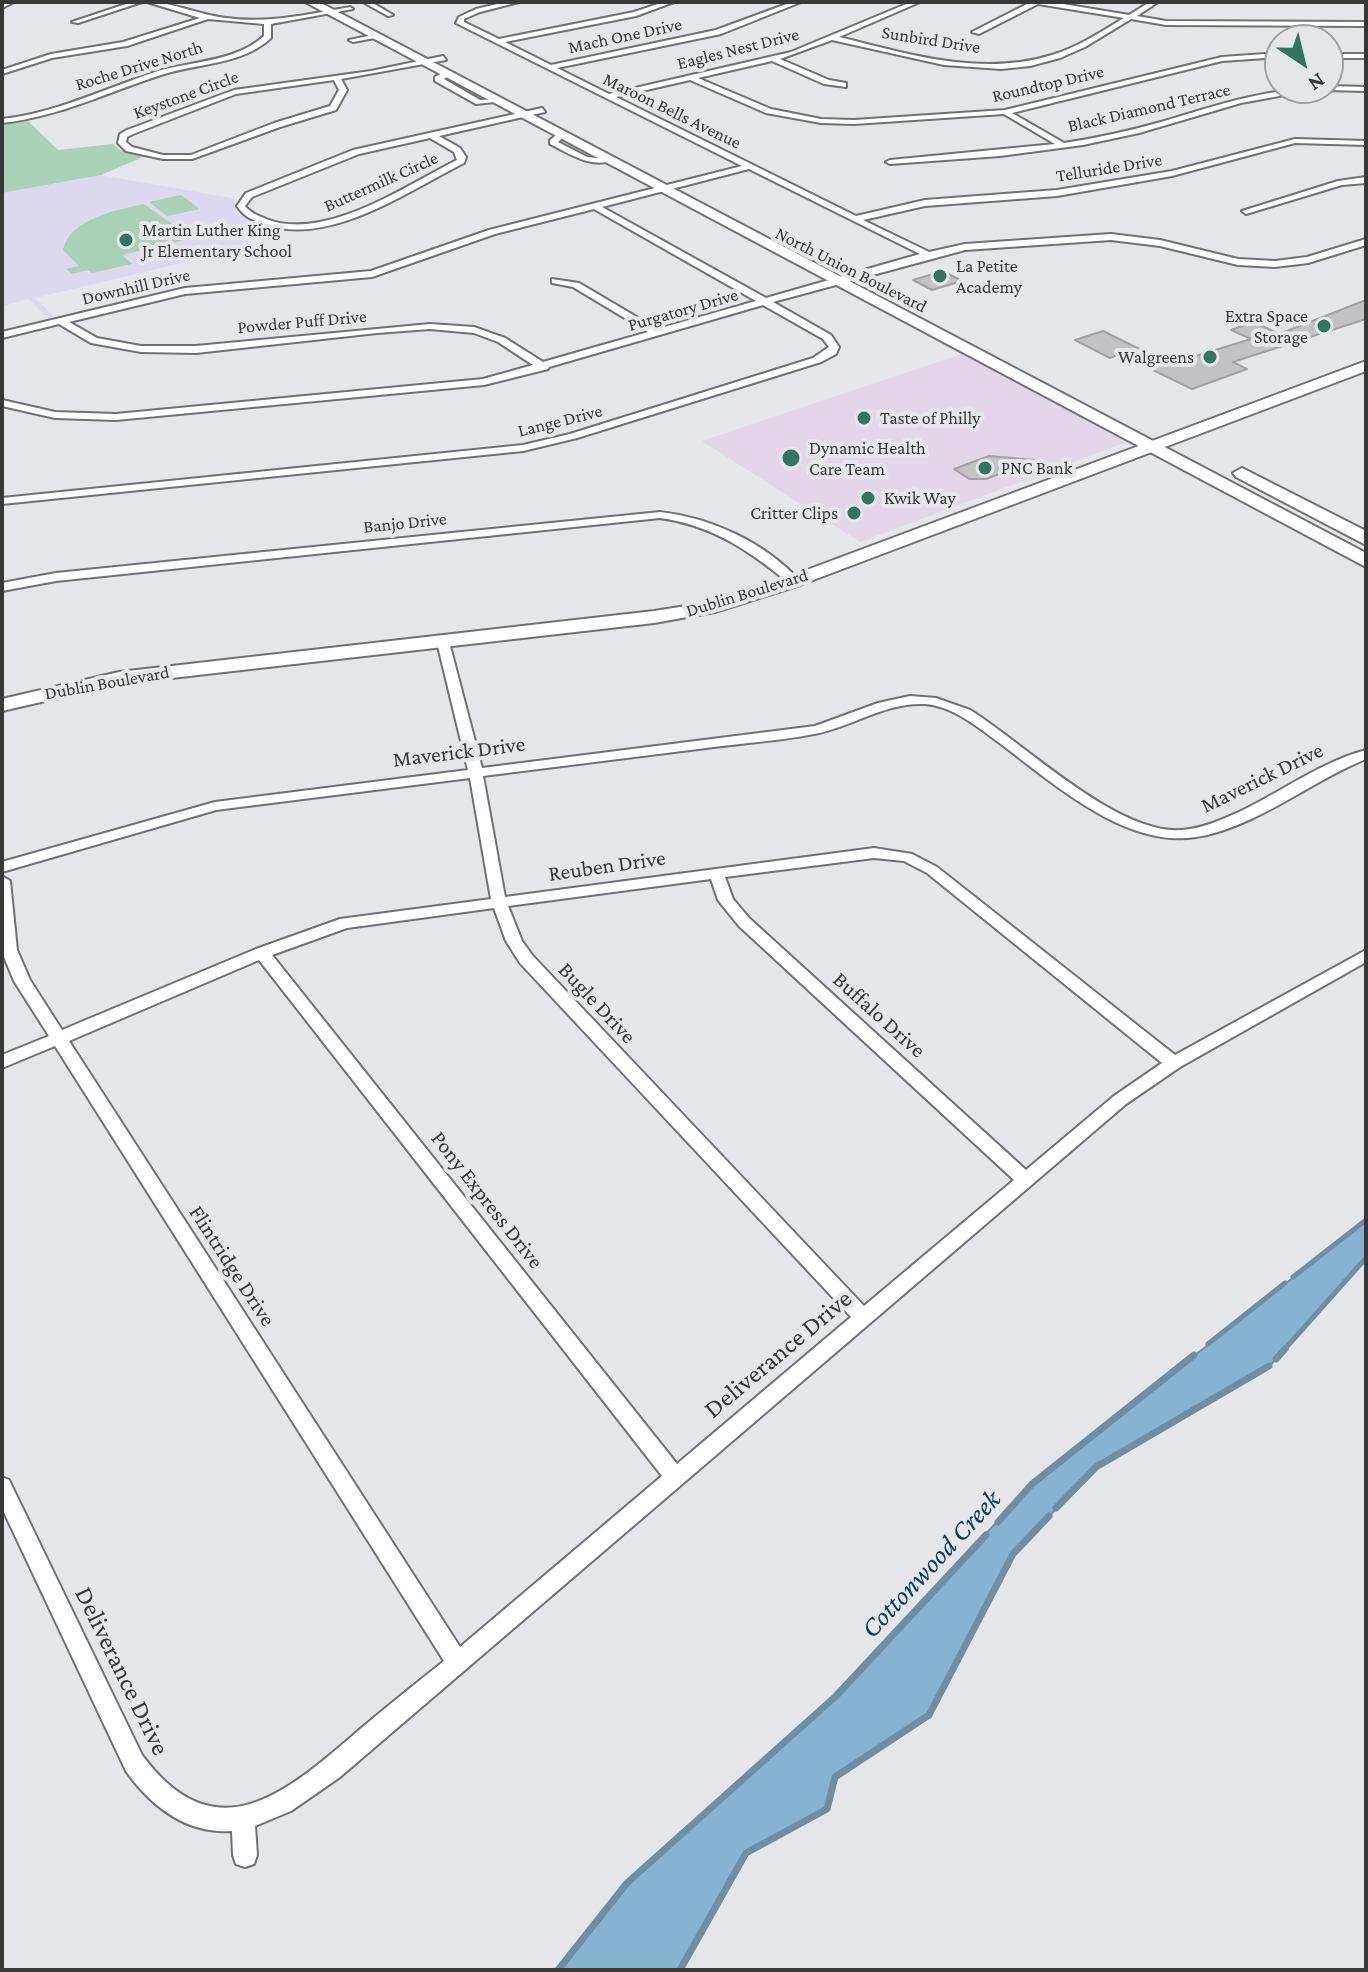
<!DOCTYPE html>
<style>
body{margin:0}
#map{position:relative;width:1368px;height:1972px;overflow:hidden;background:#e4e6e9;font-family:"Crimson Pro",serif}
canvas{display:block}
.frame{position:absolute;inset:0;border:4px solid #383839;pointer-events:none}
.north{position:absolute;left:1264px;top:24px;width:80px;height:80px;box-sizing:border-box;background:#e4e6e9;border:2px solid #9fa0a3;border-radius:50%;rotate:145deg;font-size:22px;font-weight:700;line-height:32px;text-align:center;color:#383839}
.north::after{content:'';display:block;margin:auto;width:28px;height:36px;background:#347462;clip-path:polygon(50% 0,100% 100%,50% 72%,0 100%)}
</style>
<div id="map">
<canvas width="1368" height="1972"></canvas>
<div class="frame"></div>
<div class="north">N</div>
</div>
<script>
const ctx = document.querySelector('canvas').getContext('2d');
ctx.lineJoin = 'round';
function fill(path, color) {
  ctx.fillStyle = color;
  ctx.fill(path, 'evenodd');
}
function strokePath(path, color, width, dash) {
  ctx.strokeStyle = color;
  ctx.lineWidth = width;
  ctx.lineCap = dash ? 'butt' : 'round';
  ctx.setLineDash(dash || []);
  ctx.stroke(path);
}
function write(font, color, halo, rows, align = 'center') {
  ctx.font = font + ' "Crimson Pro",serif';
  ctx.lineWidth = 8;
  ctx.setLineDash([]);
  ctx.textBaseline = 'middle';
  ctx.strokeStyle = halo;
  ctx.fillStyle = color;
  for (const [text, x, y, turn = 0] of rows) {
    ctx.save();
    ctx.translate(x, y);
    ctx.rotate((+turn || 0) * Math.PI / 180);
    ctx.textAlign = isNaN(turn) ? turn : align;
    if (halo) ctx.strokeText(text, 0, 0);
    ctx.fillText(text, 0, 0);
    ctx.restore();
  }
}
fill(new Path2D(`
 M962,354L1127,442L860,542L702,441Z`), '#e4d6e9');
fill(new Path2D(`
 M101,175L236,199L234,207L237,213L271,229L228,252L35,298L54,317L49,319L29,299L2,306V193Z`), '#dcd9ee');
fill(new Path2D(`
 M28,121L58,150L113,144L120,150L143,157L101,175L2,193V124Z
 M181,195L200,209L167,216L149,202Z
 M144,204L188,235L184,240L122,255L132,264L92,273L88,270L72,274L66,269L79,266L63,250C69,219 117,210 144,204Z`), '#a9d1b8');
const water = new Path2D(`
 M1366,1220V1258L1266,1370L1096,1467L1013,1554L929,1715L835,1777L827,1809L746,1853L680,1970H558L627,1883L836,1696L1032,1484Z`);
fill(water, '#88b3d0');
strokePath(water, '#708ea3', 2);
strokePath(new Path2D(`
 M1293,1277L1366,1220
 M1208,1344L1285,1283
 M1283,1351L1366,1258`), '#708ea3', 5);
strokePath(new Path2D(`
 M1276,1359L1285,1349
 M1056,1508L1096,1467L1269,1366
 M998,1522L1032,1484L1194,1355
 M558,1970L627,1883L836,1696L986,1535
 M680,1970L746,1853L827,1809L835,1777L929,1715L1013,1554L1049,1516`), '#708ea3', 7);
const building = new Path2D(`
 M943,271L962,281L932,290L913,280Z
 M1366,300V319L1233,362L1247,369L1192,389L1120,354L1110,358L1075,340L1103,331L1170,364L1251,339L1231,330L1254,322L1279,334Z
 M989,456L1035,460L986,479H969L954,469Z`);
fill(building, '#c2c1c4');
strokePath(building, '#a3a1a5', 2);
const minor = new Path2D(`
 M5,2H14L2,8V3Z
 M132,2H142L78,23L72,22Z
 M147,2C173,2 199,15 226,18C268,24 309,14 350,7L353,9L271,24V38C242,65 197,63 161,75C108,92 58,117 2,123V119C56,113 104,89 155,72C190,61 236,62 264,36V24L208,19L127,46L52,58L2,74V70L51,54L123,42L200,18Z
 M363,2H371L393,15L388,16Z
 M506,2H519L480,12L464,19V22L499,39L634,12L664,2H674L636,16L505,42L551,65L716,30L792,2H801L721,34L557,68L609,94L791,52L911,2H920L839,37C908,54 981,77 1052,55C1078,47 1101,32 1124,18L1038,4L979,34L972,32L1031,2H1051L1129,15L1150,2H1158L1137,16L1166,21L1366,22V26L1166,25L1131,19L1085,47L1060,58L1030,66L1001,69L944,65L832,40L780,59L829,80L846,83V87L824,84L772,61L698,78L771,109L821,119L854,120L1005,110L1222,57L1280,53V57L1222,61L1012,113L1064,143C1097,138 1129,131 1161,122C1214,106 1267,88 1323,88L1241,103L1139,133L1083,145L1000,156L890,164L886,162L890,160L1055,144L1004,114L854,124L821,123L766,113L690,80L616,97L856,216L925,200L1057,190L1172,171L1295,139L1366,141V145L1295,143L1172,176L1057,196L925,206L863,220L929,252L965,244L1111,234L1160,240L1238,259L1275,261L1307,257L1366,239V245L1308,263L1275,267L1238,265L1160,246L1111,240L965,250L773,302L831,335L839,347L836,354L821,362L577,438L523,451L2,504V498L523,445L570,434L813,358L829,347L823,339L763,305L549,367L548,369L484,385L116,420L55,418L2,406V400L55,412L116,414L483,379L533,365L498,342L474,333L430,329L377,333L196,353L141,352L91,343L59,324L2,338V332L185,288L371,271L489,230L742,166L456,23L459,17L476,9ZM749,169L920,254L766,298L602,207ZM594,209L756,301L657,329L579,283L552,279V283L573,287L648,332L543,362L505,338L474,327L430,324L196,346H141L97,338L69,322L185,294L372,277L495,234Z
 M378,34L375,38L353,42L349,40Z
 M1328,54H1366V58H1328Z
 M443,56L446,60L341,79L347,90L336,110L280,127L192,159H163L126,151L118,143L120,134L127,130L234,90L371,71ZM334,80L339,90L330,106L274,123L191,155H163L132,147L126,142L127,137L133,134L236,94Z
 M444,72L451,74L444,79L480,100L500,99L504,101L476,104L435,81V77Z
 M1328,86L1366,87V91L1325,90Z
 M542,108L545,112L439,136L460,148L466,157L464,163C406,192 327,249 261,223C250,219 244,216 237,206L246,193L353,150ZM430,138L454,152L457,160C405,186 325,242 266,219C257,215 251,213 245,206L252,197L359,154Z
 M560,132L567,134L558,142L587,157L614,160C592,169 570,154 550,144V140Z
 M1366,177V183L1342,185L1246,214L1242,211L1338,181Z
 M660,512C712,518 764,542 800,581L798,584H790C750,551 712,525 660,518L56,581L2,591V583L56,573Z
 M443,638L449,642L482,768L815,726L878,703L910,696L936,698L970,710C1025,744 1116,834 1181,830C1201,829 1221,820 1239,812C1281,792 1321,762 1366,750V759C1311,781 1255,828 1196,837C1123,849 1049,779 994,739C974,724 951,706 925,704C885,702 852,727 814,734C779,741 742,743 706,748C632,757 557,767 483,776L505,897L874,848L912,854L937,867L1175,1055L1366,950V962L1180,1067L1126,1104L340,1777L291,1811L255,1826L257,1855L254,1864L245,1867L236,1864L233,1855L232,1831C186,1834 151,1806 126,1771L2,1508V1477L9,1480L142,1755C216,1855 286,1793 358,1731C386,1707 415,1684 444,1661L55,1046L2,1068V1055L49,1036L14,981L2,952V876L10,881L17,950L30,980L62,1030L256,949L340,919L491,899L470,778L216,810L2,872V862L215,802L468,770L437,642ZM874,858L904,861L927,873L1162,1063L1114,1096L1026,1170L749,918L733,899L725,877ZM711,879L718,900L739,926L1014,1180L864,1306L532,955L522,941L508,906ZM494,908L506,941L520,963L851,1317L677,1464L272,955L347,928ZM259,960L662,1476L460,1647L69,1041Z`);
const secondary = new Path2D(`
 M1366,361V371L800,585L715,612L654,623L119,684L2,711V699L119,672L654,611L705,603L788,577Z`);
const primary = new Path2D(`
 M305,2H319L1366,553V567Z
 M1242,468L1366,531V545L1236,477L1233,473Z`);
strokePath(minor, '#6f7174', 4);
strokePath(secondary, '#6f7174', 4);
strokePath(primary, '#6f7174', 4);
fill(minor, '#fff');
fill(secondary, '#fff');
fill(primary, '#fff');
for (const [x, y, r, color] of [
 [126,240,8,"#347462"],
 [940,276,8,"#347462"],
 [1324,326,8,"#347462"],
 [1210,357,8,"#347462"],
 [864,418,8,"#347462"],
 [791,458,10,"#347462"],
 [985,468,8,"#347462"],
 [868,498,8,"#347462"],
 [854,513,8,"#347462"]
]) {
  const dot = new Path2D();
  dot.arc(x, y, r, 0, 2 * Math.PI);
  ctx.fillStyle = color;
  ctx.fill(dot);
  strokePath(dot, '#e4e6e9', 3);
}
write('18px', '#383839', '#e4e6e9', [
 ["Mach One Drive",625,36,-12],
 ["Sunbird Drive",931,40,9],
 ["Eagles Nest Drive",738,49,-14],
 ["Roche Drive North",139,66,-17],
 ["Roundtop Drive",1048,84,-13],
 ["Keystone Circle",186,95,-20],
 ["Black Diamond Terrace",1149,108,-13],
 ["Maroon Bells Avenue",672,111,26],
 ["Telluride Drive",1109,168,-9],
 ["Buttermilk Circle",381,182,-24],
 ["North Union Boulevard",851,270,27],
 ["Downhill Drive",136,287,-13],
 ["Purgatory Drive",683,310,-16],
 ["Powder Puff Drive",302,322,-5],
 ["Lange Drive",560,421,-14],
 ["Banjo Drive",405,523,-6],
 ["Dublin Boulevard",747,593,-17],
 ["Dublin Boulevard",107,683,-10]
]);
write('18px', '#383839', '#e4e6e9', [
 ["Martin Luther King",142,230],
 ["Jr Elementary School",142,251],
 ["La Petite",956,266],
 ["Academy",956,287],
 ["Extra Space",1308,316,"right"],
 ["Storage",1308,337,"right"],
 ["Walgreens",1194,357,"right"],
 ["Taste of Philly",880,418],
 ["Dynamic Health",809,448],
 ["Care Team",809,469],
 ["PNC Bank",1001,468],
 ["Kwik Way",884,498],
 ["Critter Clips",838,513,"right"]
], 'left');
write('22px', '#383839', '#e4e6e9', [
 ["Maverick Drive",459,752,-7],
 ["Maverick Drive",1262,778,-26],
 ["Reuben Drive",607,866,-8],
 ["Bugle Drive",597,1003,47],
 ["Buffalo Drive",879,1015,42],
 ["Pony Express Drive",487,1200,52],
 ["Flintridge Drive",232,1266,57]
]);
write('26px', '#383839', '#e4e6e9', [
 ["Deliverance Drive",778,1354,-40],
 ["Deliverance Drive",122,1671,64]
]);
write('italic 28px', '#063e5c', '#e4e6e9', [
 ["Cottonwood Creek",931,1564,-47]
]);
</script>
